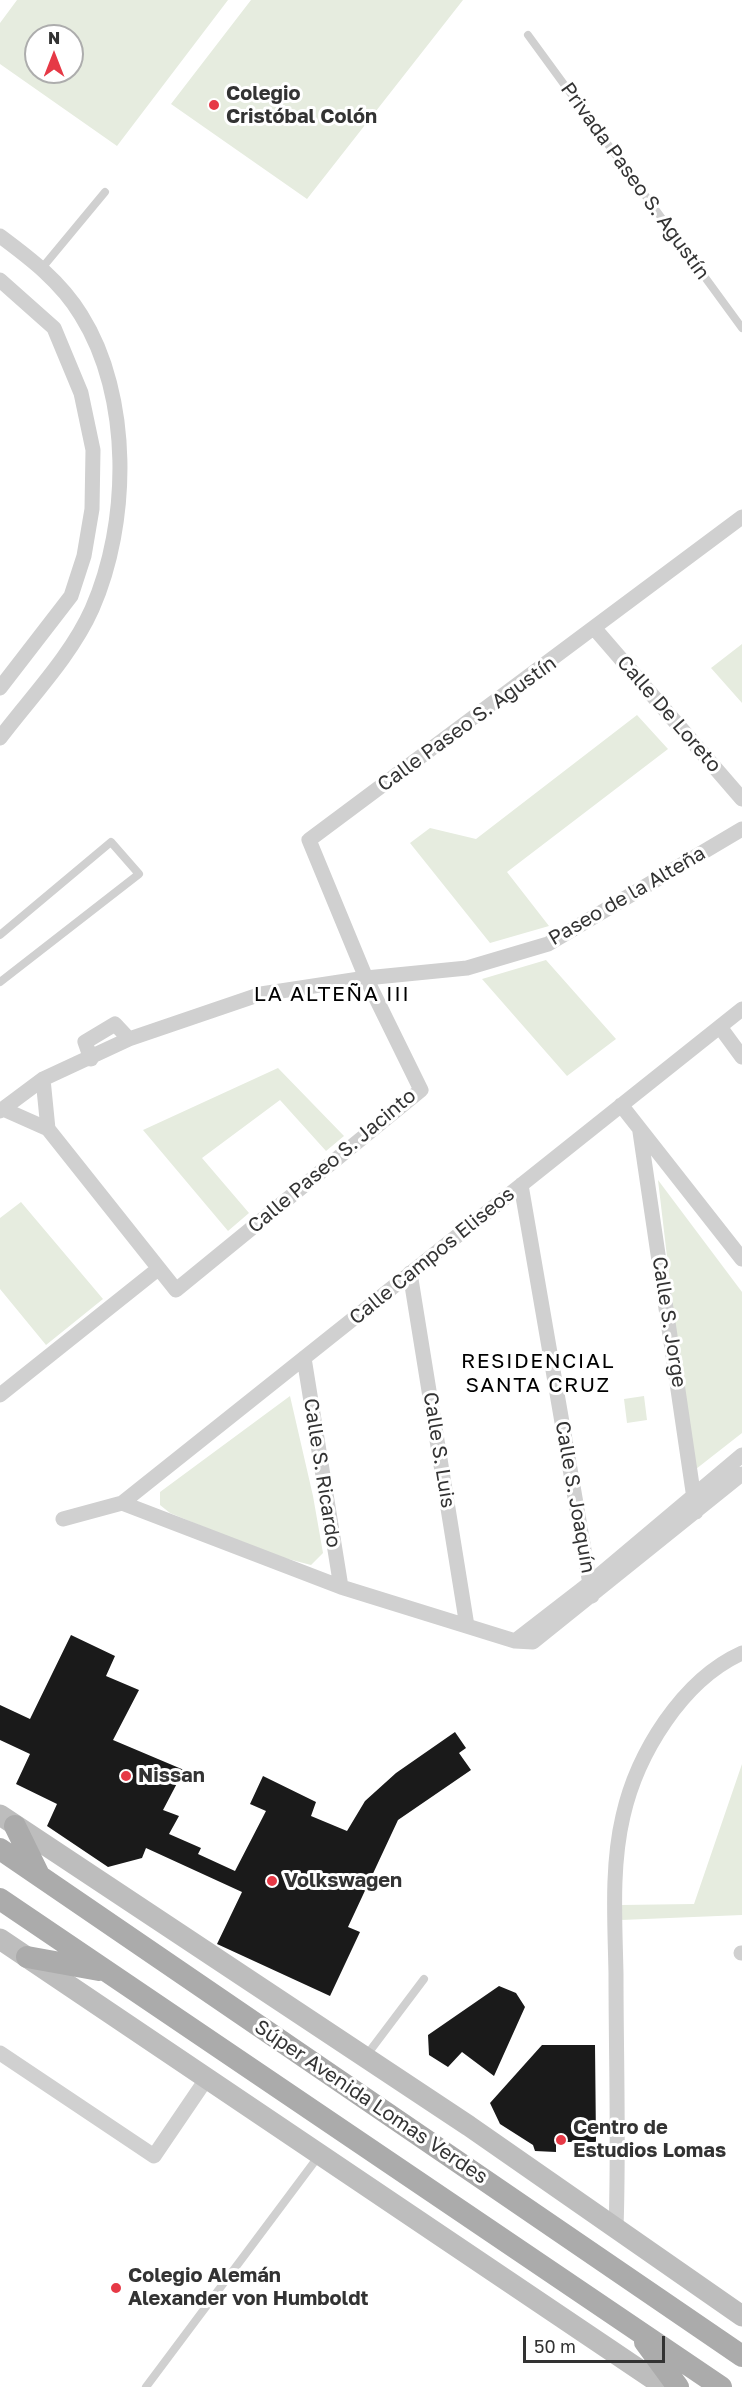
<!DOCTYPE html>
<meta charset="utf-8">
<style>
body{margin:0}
#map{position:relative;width:742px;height:2387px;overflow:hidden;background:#fff;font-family:"Golos Text",sans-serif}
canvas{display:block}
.north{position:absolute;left:24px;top:24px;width:60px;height:60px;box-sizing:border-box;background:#fff;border:2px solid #adadad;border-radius:50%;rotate:0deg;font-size:16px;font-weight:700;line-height:24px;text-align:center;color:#333}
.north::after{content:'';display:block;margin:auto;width:21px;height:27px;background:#e63946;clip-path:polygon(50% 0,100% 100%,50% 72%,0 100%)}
.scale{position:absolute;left:523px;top:2336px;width:142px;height:27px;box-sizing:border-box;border:3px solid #333;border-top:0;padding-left:8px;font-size:18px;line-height:21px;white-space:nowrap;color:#333;-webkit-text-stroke:4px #fff;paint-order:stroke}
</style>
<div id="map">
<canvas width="742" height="2387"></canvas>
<div class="north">N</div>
<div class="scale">50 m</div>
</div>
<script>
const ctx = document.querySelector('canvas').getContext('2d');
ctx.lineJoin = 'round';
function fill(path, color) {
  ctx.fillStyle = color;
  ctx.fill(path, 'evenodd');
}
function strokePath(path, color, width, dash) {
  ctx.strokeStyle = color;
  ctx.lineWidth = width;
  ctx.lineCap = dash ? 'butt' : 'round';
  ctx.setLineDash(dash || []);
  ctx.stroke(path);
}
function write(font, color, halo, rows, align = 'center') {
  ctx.font = font + ' "Golos Text",sans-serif';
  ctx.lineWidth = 6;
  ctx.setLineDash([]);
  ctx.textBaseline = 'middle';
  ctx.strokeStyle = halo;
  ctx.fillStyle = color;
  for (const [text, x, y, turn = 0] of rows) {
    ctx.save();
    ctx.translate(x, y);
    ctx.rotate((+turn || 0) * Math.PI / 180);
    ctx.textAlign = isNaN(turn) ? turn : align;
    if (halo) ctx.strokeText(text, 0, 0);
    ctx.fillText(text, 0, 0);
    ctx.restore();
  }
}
fill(new Path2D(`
 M17,0H228L117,146L0,64V23ZM36,36H72V72H36Z
 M251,0H463L307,199L171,104Z
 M742,644V703L711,668Z
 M637,715L668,749L507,872L549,926L490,943L410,843L430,828L476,839Z
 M546,960L616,1039L567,1076L482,979Z
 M278,1068L344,1136L326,1151L280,1100L202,1158L249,1213L228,1231L143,1130Z
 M658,1180L742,1292V1433L696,1469L687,1427Z
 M21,1202L103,1299L46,1345L0,1289V1218Z
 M290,1396L313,1496L323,1553L311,1565L269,1554L170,1513L160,1505V1492Z
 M644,1396L647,1420L627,1423L624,1399Z
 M742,1764V1915L621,1920V1905L694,1904Z`), '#e6ecdf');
fill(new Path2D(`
 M71,1635L115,1656L106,1676L139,1690L113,1740L184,1770L163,1810L179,1816L169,1834L201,1848L198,1854L235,1871L266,1811L250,1804L263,1776L316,1802L311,1816L347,1831L365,1801L396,1773L455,1732L466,1748L459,1753L471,1770L398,1820L348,1927L360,1932L330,1996L217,1944L242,1892L146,1848L142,1858L108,1867L47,1826L57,1804L16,1784L30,1754L0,1740V1705L30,1719Z
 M499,1986L516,1993L525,2007L494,2076L462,2052L448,2067L429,2055L428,2035Z
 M542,2045H595L596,2142H556V2152L535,2151L533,2145L500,2124L490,2103Z`), '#1a1a1a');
strokePath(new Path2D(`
 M528,35L742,328
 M42,268L105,192
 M0,935L111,842L139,874L0,982
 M366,2056L424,1979
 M146,2387L318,2157`), '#d0d0d0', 8);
strokePath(new Path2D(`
 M0,236C31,259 61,282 81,315C132,396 130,523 92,609C71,656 31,697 0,738
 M0,280L54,328L81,393L93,450L92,509L84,556L71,596L0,688
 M595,629L742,799
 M720,1027L742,1057
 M91,1059L85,1042L115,1024L129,1039
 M43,1079L48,1129
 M621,1105L742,1259
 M3,1109L48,1129L176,1290L421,1090L366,978L309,840L742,517
 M0,1111L43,1079L129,1039L261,994L366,978L467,968L548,944L742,829
 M640,1132L696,1512
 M521,1185L592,1596
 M410,1273L467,1626
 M304,1358L341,1587
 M0,1395L158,1269
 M122,1503L341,1587L515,1641L533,1642L742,1474
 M63,1519L122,1503L742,1009
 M515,1641L590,1583L742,1455
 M741,1953H742
 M0,2053L154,2156L207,2078
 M616,2228C619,2144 616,2059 616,1974C615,1922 611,1867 623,1816C637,1754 682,1680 742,1653`), '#d0d0d0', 15);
strokePath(new Path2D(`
 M0,1815L469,2126L742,2316
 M0,1939L665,2387`), '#bdbdbd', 21);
strokePath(new Path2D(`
 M15,1826L38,1873
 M0,1849L742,2356
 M0,1899L721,2387
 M27,1957L99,1970
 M645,2342L678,2387`), '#ababab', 22);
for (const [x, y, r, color] of [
 [214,105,6,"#e63946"],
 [126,1776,6,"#e63946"],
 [272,1881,6,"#e63946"],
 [561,2140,6,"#e63946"],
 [116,2288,6,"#e63946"]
]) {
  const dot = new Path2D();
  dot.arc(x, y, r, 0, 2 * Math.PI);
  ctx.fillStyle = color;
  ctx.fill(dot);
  strokePath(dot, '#fff', 2);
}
write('bold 20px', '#333', '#fff', [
 ["Colegio",226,94],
 ["Cristóbal Colón",226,117],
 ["Nissan",138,1776],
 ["Volkswagen",284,1881],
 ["Centro de",573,2128],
 ["Estudios Lomas",573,2151],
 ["Colegio Alemán",128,2276],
 ["Alexander von Humboldt",128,2299]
], 'left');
write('20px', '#333', '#fff', [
 ["Privada Paseo S. Agustín",635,181,54],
 ["Calle De Loreto",669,714,49],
 ["Calle Paseo S. Agustín",467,724,-36],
 ["Paseo de la Alteña",627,896,-30],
 ["Calle Paseo S. Jacinto",332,1161,-40],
 ["Calle Campos Eliseos",432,1256,-39],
 ["Calle S. Jorge",669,1322,81],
 ["Calle S. Luis",439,1450,81],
 ["Calle S. Ricardo",322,1473,81],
 ["Calle S. Joaquín",575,1497,80],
 ["Súper Avenida Lomas Verdes",371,2102,34]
]);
ctx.letterSpacing = '1.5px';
write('21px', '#000', '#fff', [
 ["LA ALTEÑA III",332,994],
 ["RESIDENCIAL",538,1361],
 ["SANTA CRUZ",538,1385]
]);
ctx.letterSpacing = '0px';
</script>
